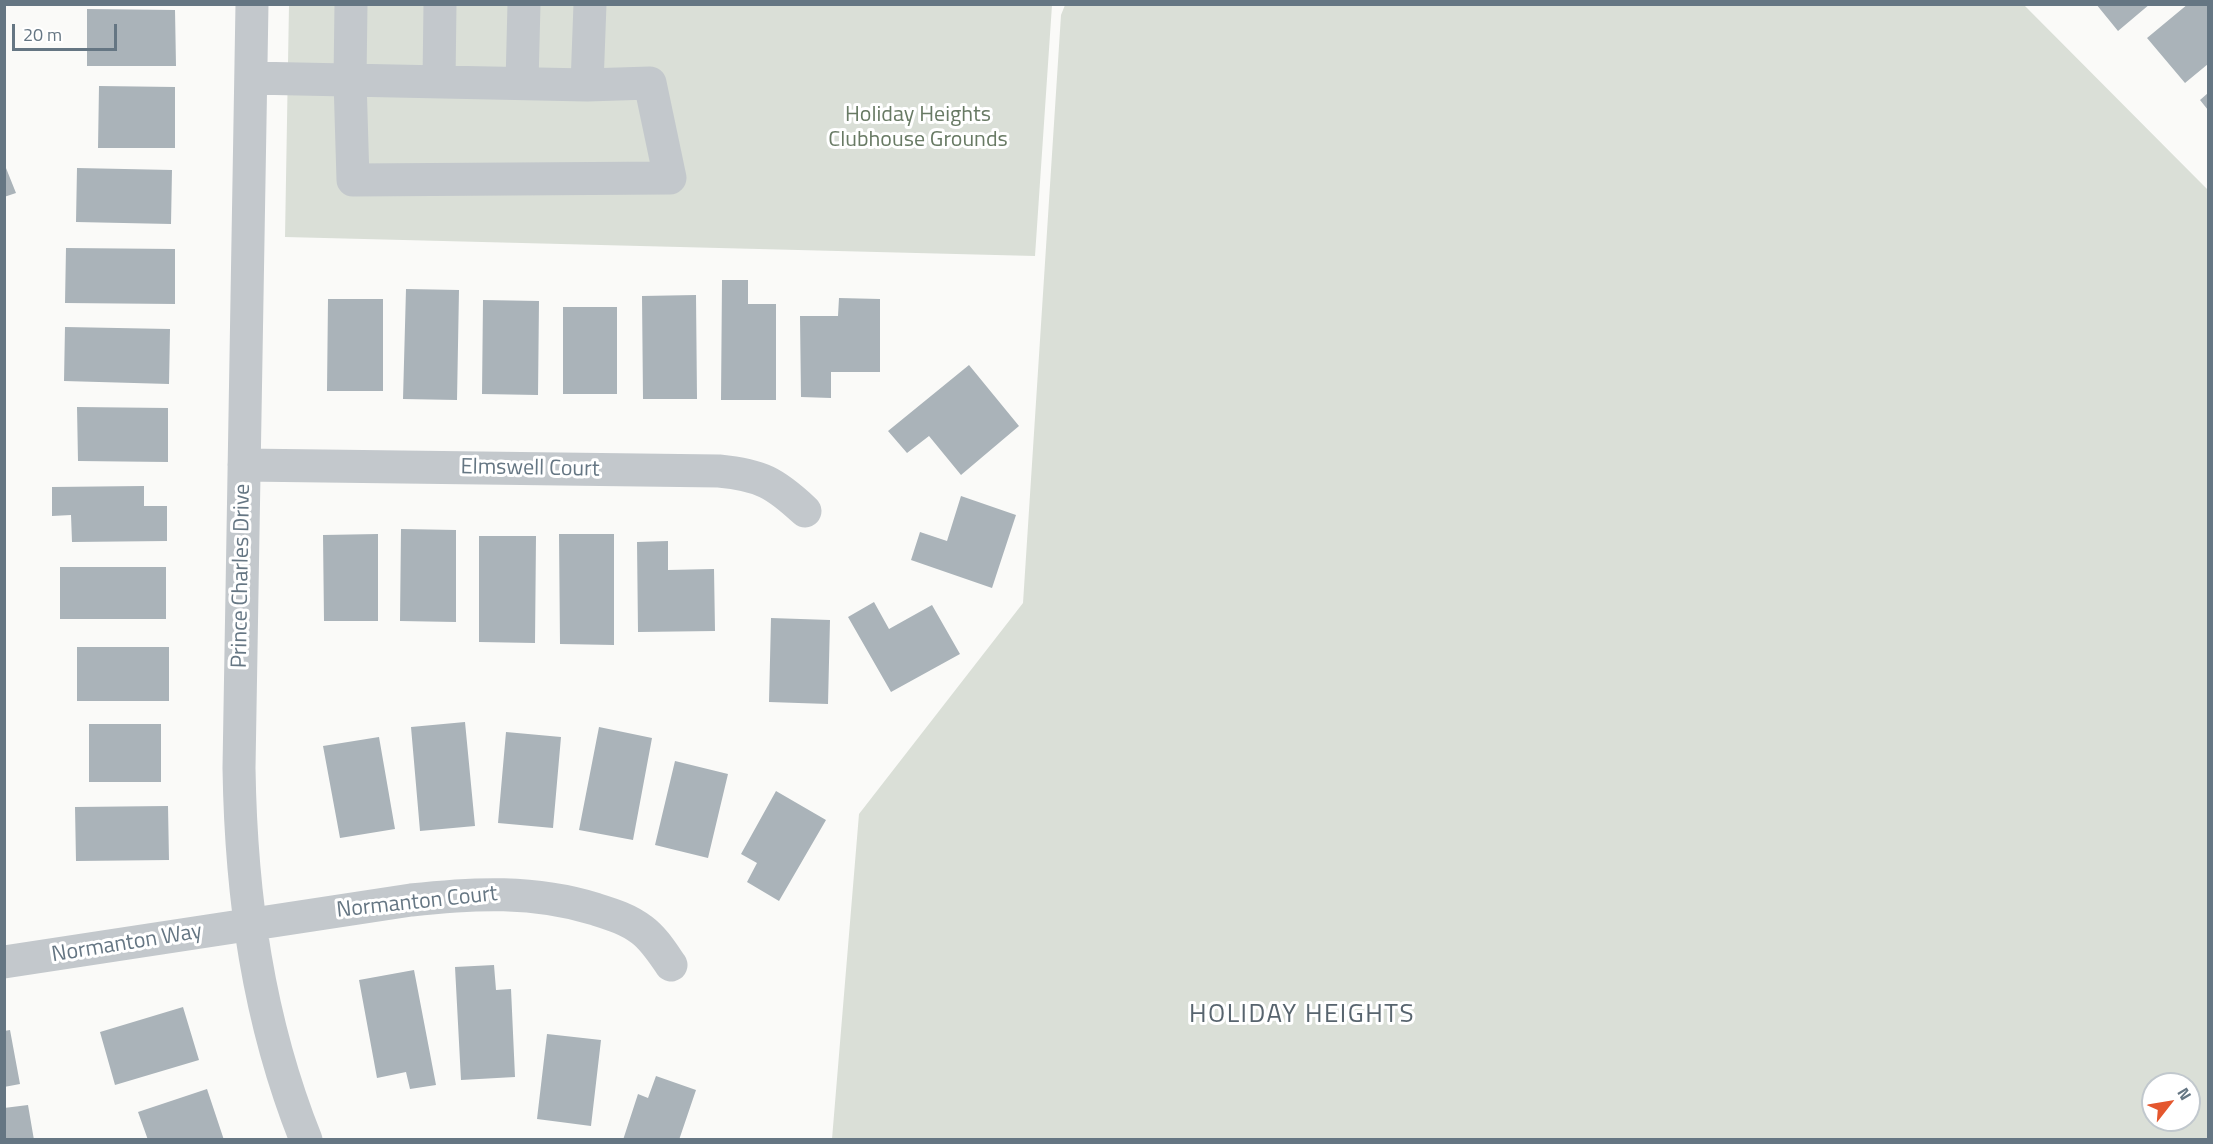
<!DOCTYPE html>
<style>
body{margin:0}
#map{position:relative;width:2213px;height:1144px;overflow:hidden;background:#fafaf8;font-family:"Titillium Web",sans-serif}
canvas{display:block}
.frame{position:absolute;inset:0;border:6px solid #657683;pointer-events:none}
.north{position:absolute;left:2141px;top:1072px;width:60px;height:60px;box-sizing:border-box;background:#fff;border:2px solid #c1c8cd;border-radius:50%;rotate:59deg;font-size:16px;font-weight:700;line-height:24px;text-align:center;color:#657683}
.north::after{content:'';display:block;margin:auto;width:21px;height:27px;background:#e4572e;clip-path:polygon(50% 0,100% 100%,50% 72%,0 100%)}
.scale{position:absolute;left:12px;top:24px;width:105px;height:27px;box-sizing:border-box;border:3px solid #657683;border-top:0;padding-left:8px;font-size:18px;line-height:21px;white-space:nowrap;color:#657683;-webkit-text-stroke:4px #fff;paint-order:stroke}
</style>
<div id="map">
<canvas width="2213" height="1144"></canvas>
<div class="frame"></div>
<div class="north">N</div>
<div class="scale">20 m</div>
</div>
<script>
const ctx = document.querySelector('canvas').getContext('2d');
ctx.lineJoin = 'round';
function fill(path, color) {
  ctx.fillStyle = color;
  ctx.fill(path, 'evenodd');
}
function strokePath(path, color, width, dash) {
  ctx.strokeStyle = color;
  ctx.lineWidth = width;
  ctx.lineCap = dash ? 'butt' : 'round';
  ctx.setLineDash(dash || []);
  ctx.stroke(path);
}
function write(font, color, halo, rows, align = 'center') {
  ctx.font = font + ' "Titillium Web",sans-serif';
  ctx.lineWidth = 6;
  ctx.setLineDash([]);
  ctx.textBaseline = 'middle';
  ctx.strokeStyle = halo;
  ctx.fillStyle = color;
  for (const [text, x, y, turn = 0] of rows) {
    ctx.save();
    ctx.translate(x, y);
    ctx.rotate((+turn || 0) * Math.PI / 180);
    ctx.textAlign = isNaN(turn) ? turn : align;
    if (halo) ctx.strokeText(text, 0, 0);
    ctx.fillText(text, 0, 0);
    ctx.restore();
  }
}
fill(new Path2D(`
 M289,5H1052L1035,256L285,237Z
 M1065,5H2024L2208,190V1139H832L859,814L1023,603L1061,15ZM2153,1084H2189V1120H2153Z`), '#dadfd7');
fill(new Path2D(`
 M2096,4H2150L2118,31Z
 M2188,4H2208V64L2185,83L2147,38Z
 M87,9L175,10L176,66H87Z
 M99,86L175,87V148H98Z
 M2208,93V110L2200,100Z
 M4,163L16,193L4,197Z
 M77,168L172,170L171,224L76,222Z
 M66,248L175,249V304L65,303Z
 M722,280H748V304H776V400H721Z
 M406,289L459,290L457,400L403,399Z
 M696,295L697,399H643L642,296Z
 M839,298L880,299V372H831V398L801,397L800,316H838Z
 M328,299H383V391H327Z
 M483,300L539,301L538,395L482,394Z
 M563,307H617V394H563Z
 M65,327L170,329L169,384L64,381Z
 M969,365L1019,426L961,475L929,436L907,453L888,431Z
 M77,407L168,408V462L78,461Z
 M144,486V506H167V541L72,542L71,515L52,516V487Z
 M961,496L1016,515L992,588L911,560L920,532L947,541Z
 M401,529L456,530V622L400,621Z
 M378,534V621H324L323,535Z
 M559,534H614V645L560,644Z
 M479,536H536L535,643L479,642Z
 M668,541V570L714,569L715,631L638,632L637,542Z
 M60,567H166V619H60Z
 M874,602L889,629L932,605L960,654L891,692L848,617Z
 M771,618L830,620L828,704L769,702Z
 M77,647H169V701H77Z
 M465,722L475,826L420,831L411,727Z
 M89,724H161V782H89Z
 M599,727L652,738L633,840L579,830Z
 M506,732L561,737L553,828L498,823Z
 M379,737L395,829L340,838L323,746Z
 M675,761L728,774L708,858L655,845Z
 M776,791L826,820L779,901L747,882L757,863L741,854Z
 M168,806L169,860L76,861L75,807Z
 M494,965L496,990L511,989L515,1077L461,1080L455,967Z
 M414,970L436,1085L410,1089L406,1072L377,1078L359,980Z
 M183,1007L199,1060L115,1085L100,1032Z
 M10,1030L20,1084L4,1087V1031Z
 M547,1034L601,1040L591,1126L537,1119Z
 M656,1076L696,1090L679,1140H623L638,1094L648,1098Z
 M207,1089L224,1140H148L138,1112Z
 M28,1105L34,1140H4V1108Z`), '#aab3b9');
strokePath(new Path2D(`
 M252,4L239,768C241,896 258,1020 306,1140
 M351,4L350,80L353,180L670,178L650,83L587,85
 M251,78L587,85L590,4
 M439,82L440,4
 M522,83L524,4
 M244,465L719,471C761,475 775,483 805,511
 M4,962L411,900C474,893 534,890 595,909C611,914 628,919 642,930C654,939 662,952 671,965`), '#c3c8cc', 33);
write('22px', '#687a64', '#fff', [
 ["Holiday Heights",918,116],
 ["Clubhouse Grounds",918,141]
]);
write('22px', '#657683', '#fff', [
 ["Elmswell Court",530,469,1],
 ["Prince Charles Drive",242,576,-89],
 ["Normanton Court",417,903,-6],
 ["Normanton Way",127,944,-9]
]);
ctx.letterSpacing = '1.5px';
write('26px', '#57646e', '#fff', [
 ["HOLIDAY HEIGHTS",1302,1016]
]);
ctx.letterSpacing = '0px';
</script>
